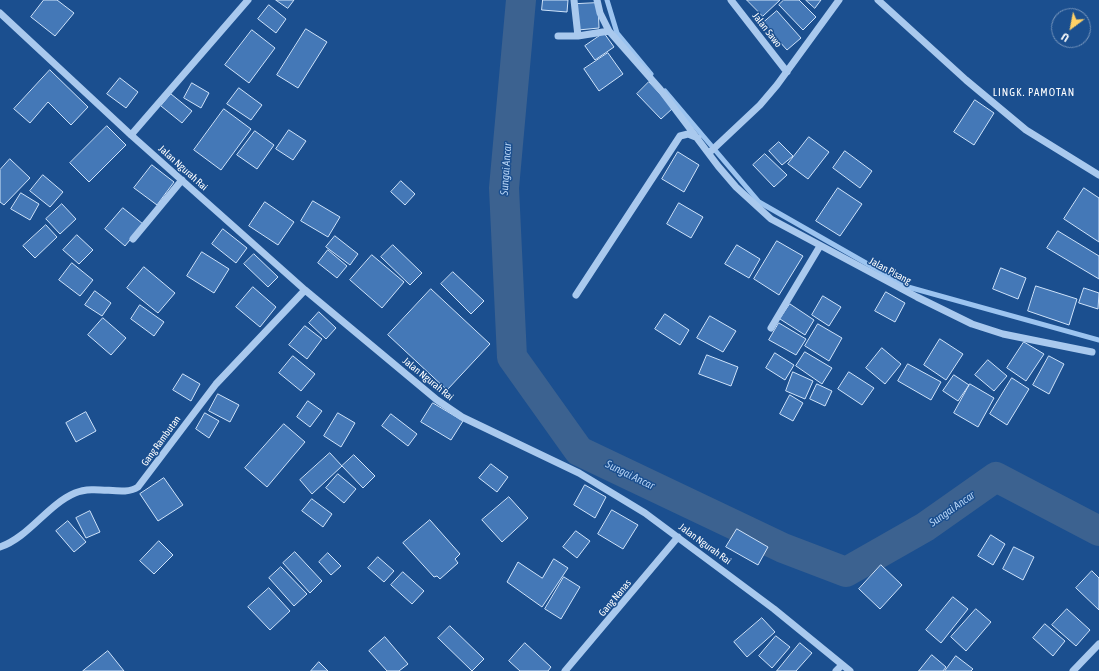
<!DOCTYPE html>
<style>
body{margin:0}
#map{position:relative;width:1099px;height:671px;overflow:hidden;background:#1b4f8f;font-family:"Asap Condensed",sans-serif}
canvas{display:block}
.north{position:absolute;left:1051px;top:8px;width:40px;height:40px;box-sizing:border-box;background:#1b4f8f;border:1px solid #7695bc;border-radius:50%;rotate:212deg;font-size:11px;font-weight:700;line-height:16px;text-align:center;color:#fff}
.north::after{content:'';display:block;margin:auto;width:14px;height:18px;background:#ffd166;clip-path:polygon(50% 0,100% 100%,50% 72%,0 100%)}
</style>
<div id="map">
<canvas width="1099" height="671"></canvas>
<div class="north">U</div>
</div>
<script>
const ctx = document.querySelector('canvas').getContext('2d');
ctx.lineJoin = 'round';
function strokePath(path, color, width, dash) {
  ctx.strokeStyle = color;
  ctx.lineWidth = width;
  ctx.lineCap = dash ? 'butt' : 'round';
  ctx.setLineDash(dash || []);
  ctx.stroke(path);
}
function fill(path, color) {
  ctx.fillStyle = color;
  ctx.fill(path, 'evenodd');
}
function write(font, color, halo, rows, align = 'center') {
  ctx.font = font + ' "Asap Condensed",sans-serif';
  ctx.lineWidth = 3;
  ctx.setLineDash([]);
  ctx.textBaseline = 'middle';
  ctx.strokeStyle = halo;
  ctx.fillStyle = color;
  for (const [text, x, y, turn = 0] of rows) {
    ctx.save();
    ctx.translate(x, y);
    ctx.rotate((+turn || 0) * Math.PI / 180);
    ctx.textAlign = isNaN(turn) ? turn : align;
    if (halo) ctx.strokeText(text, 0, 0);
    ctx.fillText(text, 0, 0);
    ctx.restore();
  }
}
strokePath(new Path2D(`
 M607,0L617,33L651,74
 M665,91L759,202L908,287L1099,340`), '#9cc4f0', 5);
strokePath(new Path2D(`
 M521,0L504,188L512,357L579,451L783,548L846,572L925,527L996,477L1099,531`), '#3c6290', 30);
const building = new Path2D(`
 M44,0H57L74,13L55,36L31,17Z
 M276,0H294L288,8Z
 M543,0H568L567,12L542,10Z
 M747,0H780L763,16Z
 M784,0H799L816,17L803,30L779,5Z
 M806,0H821L815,8Z
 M598,3L599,28L578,30L577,4Z
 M269,5L286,19L276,33L258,19Z
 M777,11L801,38L787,50L763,23Z
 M306,29L327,42L298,88L277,75Z
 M252,30L275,48L249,83L225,65Z
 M604,33L614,47L595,60L585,46Z
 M608,53L623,74L599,91L584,69Z
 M50,70L88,107L71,125L48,102L30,123L14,109Z
 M120,78L138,92L126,108L107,94Z
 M649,82L673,108L661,119L637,94Z
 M192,83L209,93L201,108L184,98Z
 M239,88L262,105L251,120L227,104Z
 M171,94L192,111L182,123L161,106Z
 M975,100L994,113L974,145L954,132Z
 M224,109L251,129L221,170L194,150Z
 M107,126L126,145L89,182L70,163Z
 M289,130L306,141L293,160L276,149Z
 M255,131L274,145L257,169L237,155Z
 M809,137L829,152L808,179L788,164Z
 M779,142L793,156L782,165L769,151Z
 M845,151L872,171L860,188L833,168Z
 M678,152L699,165L684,192L662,179Z
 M765,154L787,175L774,187L753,165Z
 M10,159L30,178L4,205L0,202V170Z
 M152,165L174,182L157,205L134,188Z
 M43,175L63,192L50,207L30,191Z
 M401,181L415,194L405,205L391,192Z
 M838,188L862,204L840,236L816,221Z
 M1084,188L1099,198V242L1064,219Z
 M21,193L39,204L30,220L11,209Z
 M313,201L340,217L328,237L301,221Z
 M265,202L294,222L278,245L249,226Z
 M679,203L703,217L691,238L667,224Z
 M62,204L76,219L60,234L46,219Z
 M123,208L143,224L125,246L105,229Z
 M46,225L57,237L35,258L23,246Z
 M223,229L247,248L236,263L212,244Z
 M1058,231L1099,256V279L1047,248Z
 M77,235L93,250L79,264L63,250Z
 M335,236L358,254L350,265L326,247Z
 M777,241L803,256L779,295L754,279Z
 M393,245L422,273L410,285L381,257Z
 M737,245L760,259L749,278L725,264Z
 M328,250L347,266L337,278L318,263Z
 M202,252L229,269L214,293L187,276Z
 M254,254L278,277L268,287L244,264Z
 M372,255L404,282L382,308L350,280Z
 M72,263L93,280L80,296L59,280Z
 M144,267L175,293L158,313L127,288Z
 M1001,268L1026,278L1018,299L993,289Z
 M453,272L484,301L471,314L441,284Z
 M1036,286L1077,299L1069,325L1028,311Z
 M253,287L276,307L260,327L236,307Z
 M1084,288L1099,293L1098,309L1079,303Z
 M431,289L490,344L447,390L388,335Z
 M95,291L111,303L102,316L85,305Z
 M886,292L905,303L895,322L875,311Z
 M823,296L841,307L829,326L812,315Z
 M790,304L814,320L805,335L780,319Z
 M140,305L164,322L154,336L131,319Z
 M319,312L336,328L326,339L309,323Z
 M665,314L689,330L680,345L655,329Z
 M710,316L736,331L723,352L697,338Z
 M103,318L126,338L111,355L88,335Z
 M779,323L806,339L796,355L769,340Z
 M818,324L842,338L829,361L805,346Z
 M305,326L322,339L307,359L289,345Z
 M940,339L963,354L946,380L924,365Z
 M1024,342L1044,354L1026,381L1007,368Z
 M882,348L901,364L885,384L866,368Z
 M805,352L832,368L822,384L796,366Z
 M775,353L794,365L785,380L766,368Z
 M707,355L738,367L731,386L699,374Z
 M293,356L315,374L301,391L279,373Z
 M1049,356L1064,364L1049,394L1033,385Z
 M988,360L1007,376L994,391L975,375Z
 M908,364L941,382L931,400L898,381Z
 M793,372L813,381L805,399L786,391Z
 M849,372L874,388L862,405L838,389Z
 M183,374L200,384L191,401L173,390Z
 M954,375L969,385L958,401L943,391Z
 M1012,378L1029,389L1007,425L990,414Z
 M817,384L832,391L825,406L810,399Z
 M970,384L994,398L978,427L954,413Z
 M218,394L239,405L230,422L209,411Z
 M790,395L803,403L793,421L780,414Z
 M308,401L322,411L310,427L297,417Z
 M433,403L463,421L451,440L421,422Z
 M86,412L96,431L76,442L66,423Z
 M205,413L219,421L209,438L196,429Z
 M338,413L355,423L341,447L324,436Z
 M391,414L417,434L408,446L382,426Z
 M284,424L305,442L267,487L245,468Z
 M330,453L342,466L312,494L300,480Z
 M354,455L375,476L363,488L342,466Z
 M491,464L508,477L497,492L479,478Z
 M338,474L356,489L344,503L326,488Z
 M164,478L183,505L158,521L140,494Z
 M585,485L606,497L595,518L574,505Z
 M509,497L528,518L502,542L482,520Z
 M312,499L332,514L323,527L302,511Z
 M612,510L638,525L623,549L598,534Z
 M90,511L100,532L86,538L76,518Z
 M430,520L460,554L455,559L458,563L440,579L437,576L434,577L403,543Z
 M68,521L86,542L74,552L56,531Z
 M737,529L768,547L758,565L726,547Z
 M576,531L590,541L577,558L563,547Z
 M991,535L1005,544L993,565L978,556Z
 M159,541L173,555L154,574L140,561Z
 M1014,547L1034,557L1023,580L1003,569Z
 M295,552L322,581L310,593L283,563Z
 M328,553L341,566L331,575L319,562Z
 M378,557L394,571L384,582L368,568Z
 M554,559L568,568L542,607L507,582L518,562L542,578Z
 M881,565L902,585L880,609L859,589Z
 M281,567L307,594L294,606L269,578Z
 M1092,571L1099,578V610L1076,588Z
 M403,572L424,591L412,604L391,585Z
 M564,577L580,587L561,619L545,609Z
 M269,588L290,611L270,630L248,607Z
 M953,597L968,609L941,643L926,630Z
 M976,609L991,622L966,651L951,637Z
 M1067,609L1090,630L1076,646L1052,625Z
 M762,618L775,632L747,657L734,642Z
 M1045,624L1065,641L1053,656L1033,638Z
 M450,626L484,659L472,671L438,638Z
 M776,636L790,647L772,668L759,656Z
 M385,637L408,664L399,671H387L369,651Z
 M525,643L551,667L548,671H520L509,661Z
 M800,643L812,653L796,671H777Z
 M108,651L124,671H83Z
 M932,655L946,667L943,671H919Z
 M956,656L973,669L971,671H945Z
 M319,662L328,671H311Z`);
fill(building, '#4478b7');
strokePath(building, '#cfe3fa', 1);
strokePath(new Path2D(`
 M574,0L578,36
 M597,0L600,13L609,31L660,89L718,166L736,187L771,219L917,297L972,324L1003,334L1092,352
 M731,0L787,72
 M878,0L966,80L1026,130L1099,175
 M0,13L131,135L305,290L437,400L462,417L579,473L645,513L774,609L850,671
 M558,36H578L609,31
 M131,135L248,0
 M709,153L760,105L777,85L839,0
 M133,239L182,180
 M576,295L680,136L688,134L698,138
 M771,328L820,246
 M0,547C29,537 47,505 75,493C96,484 124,497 138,487L216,384L305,290
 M565,671L678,537
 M836,671L842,665
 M1073,671L1099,644`), '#a9c9ee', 7);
write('10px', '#fff', '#1b4f8f', [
 ["Jalan Sawo",767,30,52],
 ["Jalan Ngurah Rai",183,168,42],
 ["Jalan Pisang",890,271,28],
 ["Jalan Ngurah Rai",428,379,39],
 ["Gang Rambutan",161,441,-54],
 ["Jalan Ngurah Rai",705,544,36],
 ["Gang Nanas",615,598,-50]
]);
ctx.letterSpacing = '1px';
write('11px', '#fff', '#1b4f8f', [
 ["LINGK. PAMOTAN",1034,93]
]);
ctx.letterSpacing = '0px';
write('italic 11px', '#b5d3f5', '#1b4f8f', [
 ["Sungai Ancar",506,169,-86],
 ["Sungai Ancar",630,475,26],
 ["Sungai Ancar",952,509,-35]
]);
</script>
